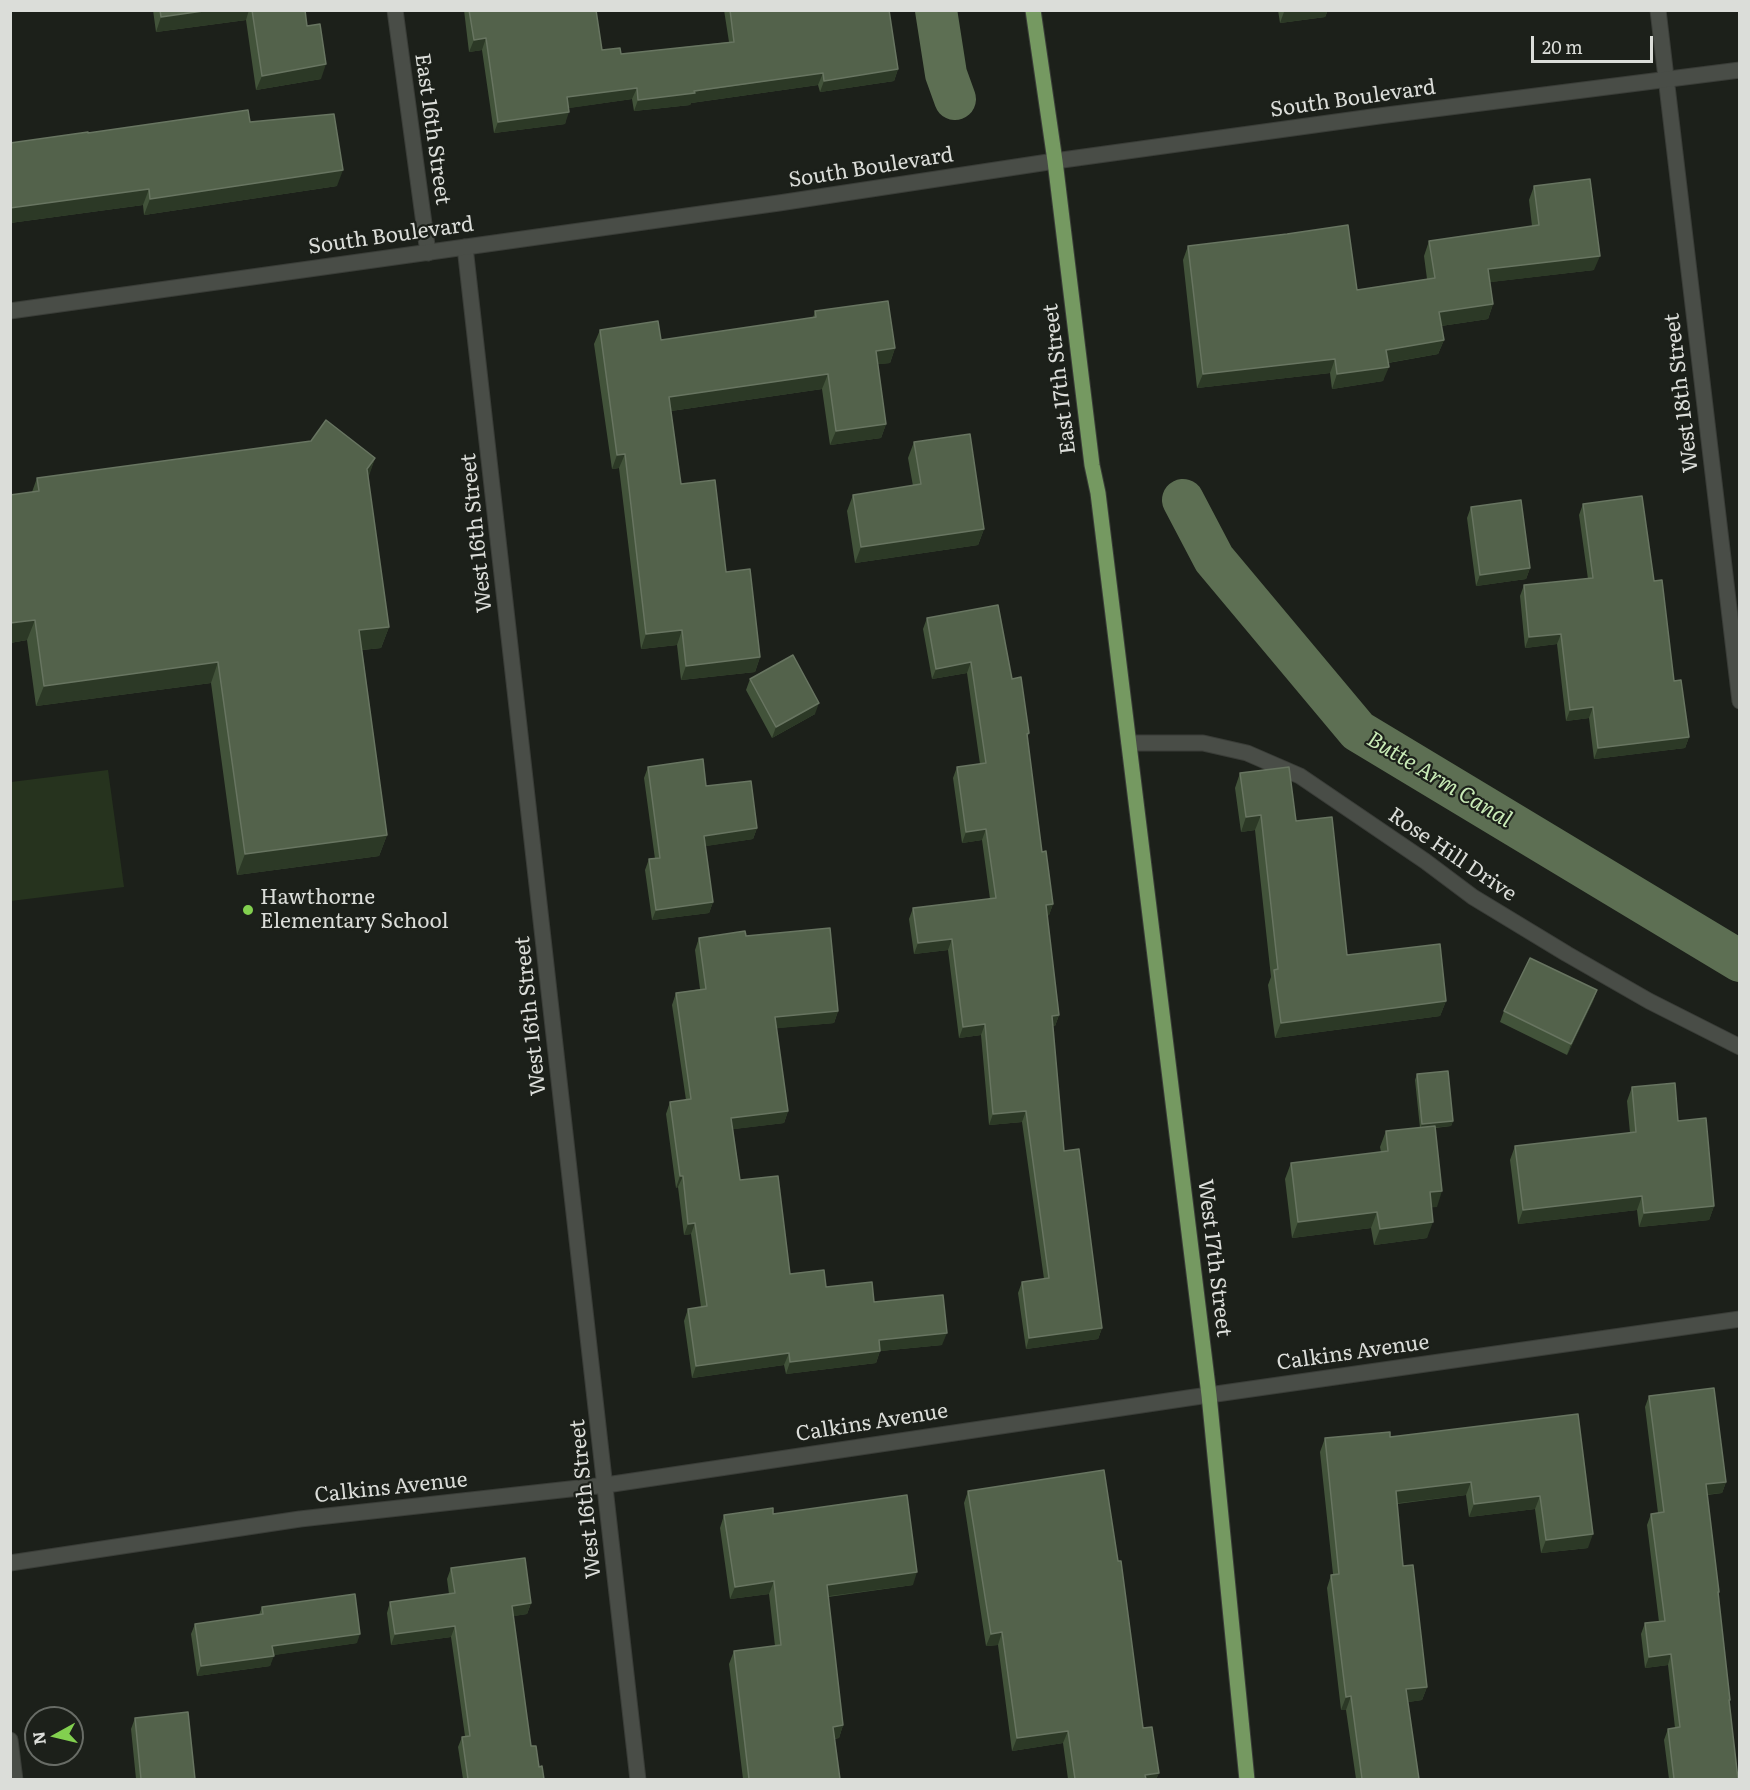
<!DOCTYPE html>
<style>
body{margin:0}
#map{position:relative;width:1750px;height:1790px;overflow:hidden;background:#1c201a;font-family:Literata,serif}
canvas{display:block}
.frame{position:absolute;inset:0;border:12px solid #dbddd9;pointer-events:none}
.north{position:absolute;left:24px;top:1706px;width:60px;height:60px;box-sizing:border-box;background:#1c201a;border:2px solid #686c66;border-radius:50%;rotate:262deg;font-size:16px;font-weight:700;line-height:24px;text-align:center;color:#dbddd9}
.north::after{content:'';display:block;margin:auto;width:21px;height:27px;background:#82d04f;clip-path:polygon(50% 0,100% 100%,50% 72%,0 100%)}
.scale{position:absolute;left:1531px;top:36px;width:122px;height:27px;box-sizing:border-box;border:3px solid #dbddd9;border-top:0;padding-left:8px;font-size:18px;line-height:21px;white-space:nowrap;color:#dbddd9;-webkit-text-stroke:4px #1c201a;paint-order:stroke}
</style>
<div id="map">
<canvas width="1750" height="1790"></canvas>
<div class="frame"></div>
<div class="north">N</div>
<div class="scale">20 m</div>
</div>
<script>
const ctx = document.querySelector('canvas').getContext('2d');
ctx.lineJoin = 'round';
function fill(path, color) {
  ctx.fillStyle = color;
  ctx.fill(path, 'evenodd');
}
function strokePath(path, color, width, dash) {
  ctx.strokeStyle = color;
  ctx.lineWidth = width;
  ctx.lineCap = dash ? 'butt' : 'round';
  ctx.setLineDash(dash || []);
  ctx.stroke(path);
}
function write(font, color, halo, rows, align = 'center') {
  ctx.font = font + ' Literata,serif';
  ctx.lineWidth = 4.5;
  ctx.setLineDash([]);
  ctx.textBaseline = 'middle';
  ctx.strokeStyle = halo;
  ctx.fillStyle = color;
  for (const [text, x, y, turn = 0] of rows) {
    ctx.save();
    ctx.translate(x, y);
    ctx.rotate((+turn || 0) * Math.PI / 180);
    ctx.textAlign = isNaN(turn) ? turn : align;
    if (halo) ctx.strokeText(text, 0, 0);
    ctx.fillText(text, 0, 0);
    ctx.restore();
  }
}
fill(new Path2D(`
 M108,770L124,887L11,901V782Z`), '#26331e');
strokePath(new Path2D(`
 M936,10L946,74L955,99
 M1183,500L1214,559L1358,731L1740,961`), '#5d6f53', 42);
const minor = new Path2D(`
 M395,10L428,253
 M1658,10L1740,701
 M465,247L638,1780
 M1129,743H1203L1247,753L1300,776L1425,861L1473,897L1567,954L1649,1001L1740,1047
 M10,1563L300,1519L606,1485L1188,1398L1740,1319
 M10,1740L15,1780`);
const tertiary = new Path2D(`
 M10,311L779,203L1055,161L1379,116L1740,70`);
const primary = new Path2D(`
 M1033,10L1055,161L1092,465L1098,493L1209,1395L1247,1780`);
strokePath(minor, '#3a3d38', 17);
strokePath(tertiary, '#3a3d38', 17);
strokePath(primary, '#3a3d38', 17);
strokePath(minor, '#494d47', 15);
strokePath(tertiary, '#494d47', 15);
strokePath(primary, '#759961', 15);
fill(new Path2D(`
 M153,10H305L307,26L321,79L256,90L246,20L156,32Z
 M464,10H596L602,50L621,54L729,42L724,10H889L898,69L894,81L820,92L818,85L691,103L690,105L634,111L632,99L568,108L565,124L494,133L482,50L469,52Z
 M1278,10H1328L1325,17L1280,23Z
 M250,122L337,186L144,215L143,205L10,223V143L88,133Z
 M1534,186L1594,270L1490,282L1493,304L1488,319L1441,326L1444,340L1438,354L1388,363L1383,381L1332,389L1330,373L1197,388L1183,260L1188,246L1357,290L1427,279L1424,256L1429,241L1532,226L1529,200Z
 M815,311L895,348L890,363L878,364L886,424L881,438L830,445L822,389L671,411L681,484L726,572L760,657L755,672L681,680L677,645L641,649L619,468L612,469L594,344L600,330L661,340L813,318Z
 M914,442L984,529L978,545L855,563L847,511L853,495L913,486L908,458Z
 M375,458L368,477L389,627L381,648L362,650L387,835L379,856L237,875L211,683L36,706L27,640L10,643V495L32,492L37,478Z
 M1583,504L1654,581L1674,681L1689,737L1685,748L1594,759L1589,718L1566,721L1557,644L1525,648L1520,596L1524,585L1588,579L1579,515Z
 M1471,507L1530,568L1526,579L1476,586L1467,518Z
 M927,618L1012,679L1029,733L1027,738L1042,852L1053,904L1049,915L1047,916L1059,1015L1055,1026H1053L1064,1151L1102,1328L1098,1339L1026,1349L1018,1293L1022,1282L1044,1279L1022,1122L989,1125L981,1035L959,1038L948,950L914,954L909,919L913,908L990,899L982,840L962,843L953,778L957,767L980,764L967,673L932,679L923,629Z
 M750,679L815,714L772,738L746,690Z
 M648,767L706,786L757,828L753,839L705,846L713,902L709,913L652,920L645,870L649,859H655L644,778Z
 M1240,773L1296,821L1347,955L1446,1001L1440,1016L1275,1038L1268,985L1271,977L1255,830L1241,832L1235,788Z
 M746,936L838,1011L834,1023L776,1028L788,1111L784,1123L733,1129L740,1180L790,1274L826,1287L874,1302L942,1345L880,1351L876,1363L786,1374L784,1365L692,1378L684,1321L688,1309L701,1307L691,1234L684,1235L678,1187L676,1188L666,1114L670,1102L686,1100L672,1005L676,993L700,989L695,950L699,938Z
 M1597,990L1593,1001L1567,1055L1500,1022L1504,1011Z
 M1417,1074L1453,1121L1451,1126L1435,1128L1437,1207H1432L1427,1238L1374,1245L1371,1228L1292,1238L1285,1179L1291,1163L1381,1152L1380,1147L1386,1131L1420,1128L1415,1080Z
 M1632,1087L1678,1121L1714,1206L1709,1220L1639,1227L1637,1210L1518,1224L1510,1160L1515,1146L1630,1133L1627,1101Z
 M1649,1396L1726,1482L1722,1493L1707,1495L1719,1592L1718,1595L1730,1700L1729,1703L1738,1779H1669L1664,1740L1668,1729L1675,1728L1668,1665L1645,1668L1641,1634L1645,1623L1659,1622L1647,1525L1651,1514L1658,1513L1645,1407Z
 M1578,1414L1588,1548L1541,1553L1535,1509L1469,1517L1466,1495L1397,1504L1403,1566L1427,1687L1422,1700L1408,1702L1419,1779H1356L1346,1710H1341L1327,1588L1331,1575L1333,1574L1320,1452L1325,1438L1390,1437Z
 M968,1491L1143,1728L1159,1773L1156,1779H1068L1063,1743L1012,1751L998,1645L986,1646L964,1503Z
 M773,1514L913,1585L828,1597L843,1725L839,1738L834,1739L840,1779H743L729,1664L734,1651L775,1646L769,1594L730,1599L720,1528L724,1515Z
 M451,1568L531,1603L527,1614L513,1616L531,1746L544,1779H463L458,1747L462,1737L465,1736L451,1637L391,1645L387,1613L390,1602L449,1594L447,1579Z
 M262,1607L357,1643L273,1655L270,1666L197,1676L191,1634L195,1624L259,1615Z
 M135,1718L195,1779H136L131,1729Z`), '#42533a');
fill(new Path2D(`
 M210,10H249L246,20L156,32L161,17Z
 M1295,10H1328L1325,17L1280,23L1284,12Z
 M486,38L482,50L469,52L474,40Z
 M326,64L321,79L256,90L262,76Z
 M898,69L894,81L820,92L824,81Z
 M823,73L818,85L691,103L690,105L634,111L638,100Z
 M637,88L632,99L563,109L567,97Z
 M569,112L565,124L494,133L498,122Z
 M343,170L337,186L144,215L150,199Z
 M149,189L143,205L10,223V208Z
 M1600,256L1594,270L1483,283L1488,269Z
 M1493,304L1488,319L1434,327L1439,312Z
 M1444,340L1438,354L1381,364L1386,350Z
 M895,348L890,363L871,365L876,351Z
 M1335,359L1330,373L1197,388L1203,374Z
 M1389,367L1383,381L1332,389L1337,374Z
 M828,374L822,389L664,412L669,397Z
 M886,424L881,438L830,445L836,431Z
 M625,454L619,468L612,469L617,455Z
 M375,458L368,479L367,469Z
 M984,529L978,545L855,563L861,547Z
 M1530,568L1526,579L1476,586L1480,575Z
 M35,620L27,640L10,643V623Z
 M389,627L381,648L352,651L359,630Z
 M682,630L677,645L641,649L646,634Z
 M1561,634L1557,644L1525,648L1529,637Z
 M760,657L755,672L681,680L686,666Z
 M218,662L211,683L36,706L44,686Z
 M971,662L967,673L932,679L936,669Z
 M819,703L815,714L772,738L776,727Z
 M1593,707L1589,718L1566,721L1570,710Z
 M1689,737L1685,748L1594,759L1598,748Z
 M1261,815L1255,830L1241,832L1246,817Z
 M757,828L753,839L700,847L704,836Z
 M986,829L982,840L962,843L966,832Z
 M387,835L379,856L237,875L245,854Z
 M713,902L709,913L652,920L656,910Z
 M1053,904L1049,915L1042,916L1046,905Z
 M952,939L948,950L914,954L918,943Z
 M1597,990L1593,1001L1567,1055L1571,1044Z
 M1446,1001L1440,1016L1275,1038L1281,1023Z
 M838,1011L834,1023L770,1029L775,1017Z
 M1059,1015L1055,1026L1048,1027L1052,1016Z
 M985,1024L981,1035L959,1038L963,1027Z
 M788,1111L784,1123L727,1130L731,1118Z
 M1026,1111L1022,1122L989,1125L993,1114Z
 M1453,1121L1451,1126L1420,1129L1422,1124Z
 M680,1176H683L678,1187L676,1188Z
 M1442,1191L1437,1207L1424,1208L1430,1192Z
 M1642,1196L1637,1210L1518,1224L1523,1210Z
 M1714,1206L1709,1220L1639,1227L1644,1213Z
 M1377,1212L1371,1228L1292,1238L1298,1222Z
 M1433,1222L1427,1238L1374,1245L1380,1229Z
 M695,1223L691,1234L684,1235L688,1224Z
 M1102,1328L1098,1339L1026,1349L1029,1338Z
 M947,1333L942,1345L880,1351L876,1363L786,1374L790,1362L879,1340Z
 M789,1353L784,1365L692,1378L696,1366Z
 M1471,1482L1466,1495L1391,1504L1396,1491Z
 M1726,1482L1722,1493L1702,1495L1706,1484Z
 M1540,1496L1535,1509L1469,1517L1474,1504Z
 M1593,1534L1588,1548L1541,1553L1546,1540Z
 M917,1572L913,1585L822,1597L827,1585Z
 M774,1581L769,1594L730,1599L735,1587Z
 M531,1603L527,1614L508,1617L512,1606Z
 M455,1626L451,1637L391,1645L395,1634Z
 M1002,1632L998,1645L986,1646L991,1634Z
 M360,1634L357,1643L268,1656L272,1646Z
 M1671,1654L1668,1665L1645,1668L1649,1657Z
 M274,1656L270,1666L197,1676L201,1666Z
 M1427,1687L1422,1700L1401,1703L1406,1689Z
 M1351,1696L1346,1710H1341L1346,1697Z
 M843,1725L839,1738L828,1739L833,1727Z
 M1068,1731L1063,1743L1012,1751L1017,1738Z
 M1159,1773L1156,1779H1143L1145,1775Z`), '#2c3926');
const building = new Path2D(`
 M160,10H210L161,17Z
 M252,10H305L307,26L320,24L326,64L262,76Z
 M469,10H596L602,50L620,48L621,54L734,42L730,10H889L898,69L824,81L823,73L694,91L695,93L638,100L637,88L567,97L569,112L498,122L486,38L474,40Z
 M248,110L250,122L334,114L343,170L150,199L149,189L10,208V143L88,132V133Z
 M1590,179L1600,256L1488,269L1493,304L1439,312L1444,340L1386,350L1389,367L1337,374L1335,359L1203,374L1188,246L1287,234L1348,225L1357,290L1435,278L1429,241L1539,225L1534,186Z
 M888,301L895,348L876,351L886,424L836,431L828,374L669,397L681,484L715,480L726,572L750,569L760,657L686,666L682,630L646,634L625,454L617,455L600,330L658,321L661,340L816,317L815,311Z
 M326,420L375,458L367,469L389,627L359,630L387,835L245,854L218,662L44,686L35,620L10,623V495L39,491L37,478L311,441Z
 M970,434L984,529L861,547L853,495L921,484L914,442Z
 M1642,496L1654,581L1662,580L1674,681L1681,680L1689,737L1598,748L1593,707L1570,710L1561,634L1529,637L1524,585L1593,578L1583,504Z
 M1521,500L1530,568L1480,575L1471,507Z
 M998,605L1012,679L1021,677L1029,733L1027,734L1042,852L1046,851L1053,904L1046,905L1059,1015L1052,1016L1064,1151L1079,1149L1102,1328L1029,1338L1022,1282L1049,1278L1026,1111L993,1114L985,1024L963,1027L952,939L918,943L913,908L996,898L986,829L966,832L957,767L986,763L971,662L936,669L927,618Z
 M793,655L819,703L776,727L750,679Z
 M703,759L706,786L751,781L757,828L704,836L713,902L656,910L649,859L660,858L648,767Z
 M1289,767L1296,821L1332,817L1347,955L1440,944L1446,1001L1281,1023L1274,970L1278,969L1261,815L1246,817L1240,773Z
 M830,928L838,1011L775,1017L788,1111L731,1118L740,1180L778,1176L790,1274L824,1270L826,1287L872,1282L874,1302L943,1295L947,1333L879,1340L880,1351L790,1362L789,1353L696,1366L688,1309L707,1306L695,1223L688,1224L683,1176H680L670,1102L691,1099L676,993L706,989L699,938L745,931L746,936Z
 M1530,958L1597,990L1571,1044L1504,1011Z
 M1448,1071L1453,1121L1422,1124L1417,1074Z
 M1675,1083L1678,1121L1706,1118L1714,1206L1644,1213L1642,1196L1523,1210L1515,1146L1636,1132L1632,1087Z
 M1435,1126L1442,1191L1430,1192L1433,1222L1380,1229L1377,1212L1298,1222L1291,1163L1388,1151L1386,1131Z
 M1714,1388L1726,1482L1706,1484L1719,1592H1718L1730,1700H1729L1738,1779H1674L1668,1729L1680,1727L1671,1654L1649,1657L1645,1623L1665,1621L1651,1514L1664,1512L1649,1396Z
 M1578,1414L1593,1534L1546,1540L1540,1496L1474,1504L1471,1482L1396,1491L1403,1566L1413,1565L1427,1687L1406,1689L1419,1779H1362L1351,1696L1346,1697L1331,1575L1339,1574L1325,1438L1390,1432V1437Z
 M1104,1470L1118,1561H1121L1143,1728L1152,1727L1159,1773L1145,1775L1146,1779H1075L1068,1731L1017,1738L1002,1632L991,1634L968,1491Z
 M907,1495L917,1572L827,1585L843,1725L833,1727L840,1779H749L734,1651L781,1645L774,1581L735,1587L724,1515L773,1508V1514Z
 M525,1558L531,1603L512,1606L531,1746H536L539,1767L542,1766L544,1779H468L462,1737L470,1736L455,1626L395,1634L390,1602L455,1593L451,1568Z
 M355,1594L360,1634L272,1646L274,1656L201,1666L195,1624L263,1614L262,1607Z
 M188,1712L195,1779H141L135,1718Z`);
fill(building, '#53624b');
strokePath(building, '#687561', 1.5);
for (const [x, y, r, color] of [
 [248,910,6,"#82d04f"]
]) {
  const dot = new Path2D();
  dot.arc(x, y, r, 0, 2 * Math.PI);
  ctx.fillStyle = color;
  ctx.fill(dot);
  strokePath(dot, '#1c201a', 2);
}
write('21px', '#dbddd9', '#1c201a', [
 ["South Boulevard",1353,99,-8],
 ["East 16th Street",432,129,82],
 ["South Boulevard",871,168,-9],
 ["South Boulevard",391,236,-8],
 ["East 17th Street",1060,379,-97],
 ["West 18th Street",1682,393,-97],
 ["West 16th Street",477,533,-96],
 ["Rose Hill Drive",1452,855,34],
 ["West 16th Street",531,1016,-96],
 ["West 17th Street",1214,1258,83],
 ["Calkins Avenue",1353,1353,-8],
 ["Calkins Avenue",872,1423,-9],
 ["Calkins Avenue",391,1488,-6],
 ["West 16th Street",586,1499,-96]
]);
write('21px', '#dbddd9', '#1c201a', [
 ["Hawthorne",260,898],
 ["Elementary School",260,922]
], 'left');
write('italic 22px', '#c9ebb7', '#1c201a', [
 ["Butte Arm Canal",1439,780,31]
]);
</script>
